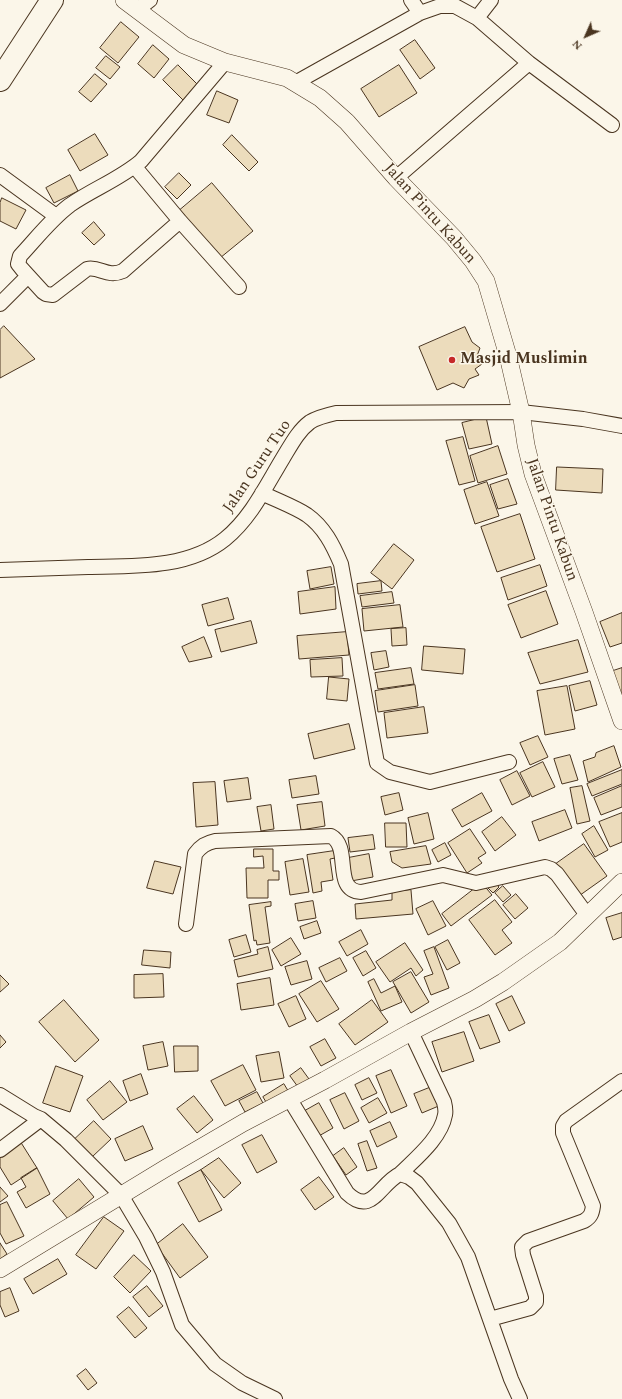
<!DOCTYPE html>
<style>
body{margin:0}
#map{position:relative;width:622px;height:1399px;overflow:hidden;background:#fbf6e9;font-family:Spectral,serif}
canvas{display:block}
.north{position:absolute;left:566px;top:16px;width:40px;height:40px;-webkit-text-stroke:3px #fbf6e9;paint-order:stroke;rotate:225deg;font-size:11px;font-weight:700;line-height:16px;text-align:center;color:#4a3520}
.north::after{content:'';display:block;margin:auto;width:14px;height:18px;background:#4a3520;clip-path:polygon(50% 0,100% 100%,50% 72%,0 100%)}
</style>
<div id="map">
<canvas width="622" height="1399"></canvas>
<div class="north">N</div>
</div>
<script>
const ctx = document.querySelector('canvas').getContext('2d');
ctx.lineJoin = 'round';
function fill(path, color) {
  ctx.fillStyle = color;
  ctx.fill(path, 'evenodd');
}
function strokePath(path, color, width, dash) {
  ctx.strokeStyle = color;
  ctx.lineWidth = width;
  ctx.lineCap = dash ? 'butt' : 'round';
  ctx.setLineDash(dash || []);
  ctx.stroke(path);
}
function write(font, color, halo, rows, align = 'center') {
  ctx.font = font + ' Spectral,serif';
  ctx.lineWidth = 3;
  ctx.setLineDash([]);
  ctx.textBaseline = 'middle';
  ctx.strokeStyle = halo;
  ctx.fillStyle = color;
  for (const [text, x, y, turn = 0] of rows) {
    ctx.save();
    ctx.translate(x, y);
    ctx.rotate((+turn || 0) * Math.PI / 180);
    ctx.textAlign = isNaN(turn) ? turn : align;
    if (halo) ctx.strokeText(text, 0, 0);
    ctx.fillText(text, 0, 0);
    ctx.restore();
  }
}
const building = new Path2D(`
 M121,22L139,37L118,63L100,48Z
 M415,40L435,68L420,79L400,50Z
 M153,45L169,59L154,78L138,64Z
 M106,56L120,67L110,79L96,68Z
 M178,65L198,85L183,100L163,80Z
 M399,65L417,93L379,117L361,89Z
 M95,74L107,84L91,102L79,92Z
 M217,91L238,100L229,123L207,115Z
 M95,134L108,155L80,171L68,150Z
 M232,135L258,162L249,171L223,145Z
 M179,173L191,185L177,199L165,187Z
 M70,175L78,191L54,203L46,188Z
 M212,183L253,231L220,258L180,210Z
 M2,198L26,210L16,229L0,221V203Z
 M94,222L105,235L94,245L82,233Z
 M4,326L35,359L0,378V330Z
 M465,327L472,342L480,348L477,356L482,364L475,369L479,375L469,379L464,388L453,383L437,390L419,347Z
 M486,417L492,444L469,449L462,423Z
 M463,437L475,481L459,485L446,441Z
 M498,446L507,474L478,483L470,456Z
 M557,467L603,469L602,493L556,490Z
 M508,479L517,504L498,509L490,485Z
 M487,482L499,516L475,524L464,490Z
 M520,514L535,559L497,572L481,527Z
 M394,544L414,560L392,589L371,573Z
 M540,565L547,586L508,600L501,578Z
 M331,567L334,584L310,589L307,571Z
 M381,581L382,591L358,594L357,584Z
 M335,587L336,609L300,614L298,592Z
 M546,591L558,624L521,638L508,605Z
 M392,592L394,603L362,607L360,596Z
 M228,598L234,619L208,626L202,605Z
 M400,605L403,627L364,631L362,609Z
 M622,613V643L610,647L600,622Z
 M251,621L257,643L221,652L215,630Z
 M406,628L407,645L392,646L391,629Z
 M347,632L349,655L299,659L297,636Z
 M204,637L212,657L189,662L182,647Z
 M578,640L588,672L540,684L528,653Z
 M424,646L465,649L463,674L422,670Z
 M386,651L389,667L374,670L371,653Z
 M342,658L343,676L311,677L310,660Z
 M411,668L414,684L378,689L375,673Z
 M622,668V704L610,672Z
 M329,677L349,679L347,701L327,699Z
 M590,681L597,705L575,711L569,686Z
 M415,685L418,706L378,712L375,691Z
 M567,686L575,729L545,735L537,691Z
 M424,707L428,733L387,738L384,713Z
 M349,724L355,749L314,759L308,734Z
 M538,736L548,757L530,765L520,743Z
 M614,746L621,767L588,782L583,761L595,757L596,753Z
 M570,755L578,780L562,784L554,759Z
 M543,762L555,787L532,797L520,773Z
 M622,770V784L592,796L587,784Z
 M517,771L530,796L512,805L500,780Z
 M316,776L319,794L292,798L289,780Z
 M248,778L251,799L227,802L224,781Z
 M215,782L218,825L196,827L193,783Z
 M582,786L590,821L577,824L570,788Z
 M622,786V807L601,815L594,798Z
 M399,793L403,810L385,815L381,797Z
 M482,793L492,811L462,827L452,810Z
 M322,802L325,826L301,830L297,805Z
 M271,805L274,829L261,831L257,807Z
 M565,810L572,828L539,841L532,822Z
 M428,813L434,839L414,844L408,818Z
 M622,813V842L610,847L599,822Z
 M502,817L516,835L495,851L482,832Z
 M385,823H406L407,847H386Z
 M594,826L608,850L595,857L582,834Z
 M470,829L486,853L478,858L482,863L467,873L448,843Z
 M373,835L375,849L350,852L348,838Z
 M445,843L451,855L438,862L432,850Z
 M584,844L607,876L576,898L553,866Z
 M426,846L431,864L402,868L392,862L390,852Z
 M254,849H273V871H279V880H268V898H247L246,868H264L263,856L254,857Z
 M334,851L335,858L330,859L333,880L321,882L322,891L313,893L307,855Z
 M369,854L373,877L351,881L348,858Z
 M303,859L309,892L290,895L285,862Z
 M155,861L181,867L173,894L147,888Z
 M494,881L499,887L493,893L488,888Z
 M482,883L492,895L451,926L442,914Z
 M503,886L511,895L503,902L495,893Z
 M411,890L413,914L356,919L355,904L392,900V892Z
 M516,894L528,908L515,919L503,905Z
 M495,900L512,922L502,930L512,943L495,955L469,920Z
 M313,901L316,918L298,921L295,904Z
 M433,901L446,926L428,935L416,909Z
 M271,902V906L265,907L270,943L257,945L256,940L254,941L249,905Z
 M622,913V937L613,940L606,918Z
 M317,921L321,933L304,939L300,927Z
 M361,930L368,944L347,956L339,942Z
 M246,935L251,952L234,957L229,940Z
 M291,938L301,954L281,966L272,950Z
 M448,940L460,963L447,970L435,947Z
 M405,943L423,970L416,976L411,968L390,982L376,962Z
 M268,947L273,969L238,977L234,960L258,954L257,950Z
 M434,947L449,988L431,995L424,977L433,974L424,951Z
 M144,950L171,952L170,968L142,965Z
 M366,951L376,968L363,976L353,958Z
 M340,958L347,971L326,982L319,968Z
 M307,961L312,979L291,985L285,967Z
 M411,972L429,1002L411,1013L393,982Z
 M163,974L164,997L134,998V975Z
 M0,975L9,984L0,992Z
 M270,978L274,1005L241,1010L237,984Z
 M374,979L381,993L395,986L402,1002L381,1011L368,982Z
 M321,981L339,1009L317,1022L299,994Z
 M296,996L306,1019L289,1027L278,1004Z
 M512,996L525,1023L509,1031L496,1004Z
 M64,1000L99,1040L75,1062L39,1022Z
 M372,1000L388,1022L355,1045L339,1024Z
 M489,1015L500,1042L480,1049L469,1022Z
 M464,1032L474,1061L442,1072L432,1042Z
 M0,1035L6,1042L0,1048Z
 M325,1039L336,1058L321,1066L310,1047Z
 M163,1042L168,1066L148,1070L143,1046Z
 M174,1046H198V1071L175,1072Z
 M279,1052L284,1078L261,1082L256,1056Z
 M243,1065L256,1090L225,1106L211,1081Z
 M56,1066L83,1076L70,1112L43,1103Z
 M301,1068L309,1079L298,1087L290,1076Z
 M391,1070L407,1106L391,1113L376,1076Z
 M141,1074L148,1094L130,1101L123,1081Z
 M369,1078L377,1093L362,1100L355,1085Z
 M110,1081L127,1102L103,1120L87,1100Z
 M284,1084L290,1094L269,1107L263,1097Z
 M434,1086L441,1105L422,1113L414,1094Z
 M257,1092L263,1103L245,1112L239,1101Z
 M345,1093L359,1121L344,1129L330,1100Z
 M194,1096L213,1120L197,1133L177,1109Z
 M378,1098L387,1113L369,1123L361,1108Z
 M319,1103L333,1128L317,1137L303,1112Z
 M94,1121L111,1139L92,1157L75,1139Z
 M390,1122L397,1137L377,1147L370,1131Z
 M143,1126L153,1149L125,1161L115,1139Z
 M262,1135L277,1162L257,1173L242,1145Z
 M20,1141L37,1168L11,1185L0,1167V1154Z
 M367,1141L377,1168L367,1171L358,1144Z
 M344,1148L357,1167L346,1175L333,1156Z
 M219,1158L241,1183L224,1198L201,1170Z
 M37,1168L50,1194L26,1208L17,1192L26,1187L21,1178Z
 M201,1170L222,1210L199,1222L178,1183Z
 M319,1177L334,1197L315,1210L301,1190Z
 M79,1179L94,1197L68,1219L53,1201Z
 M0,1187L8,1196L0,1202Z
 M7,1202L24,1236L6,1244L0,1233V1205Z
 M104,1217L124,1231L96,1269L76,1255Z
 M183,1224L208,1257L180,1278L156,1245Z
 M0,1243L7,1254L0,1259Z
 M134,1255L151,1271L130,1293L114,1277Z
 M58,1259L67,1274L33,1294L24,1279Z
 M147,1286L163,1306L149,1317L133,1297Z
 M10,1288L19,1311L5,1317L0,1305V1292Z
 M129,1307L147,1328L135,1338L117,1317Z
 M86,1369L97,1383L88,1390L77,1376Z`);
fill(building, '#ecdcbc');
strokePath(building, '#4a3520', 1);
const minor = new Path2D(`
 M411,0L420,13
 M137,10L150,0
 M477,18L491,0
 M295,83L420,13L440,6H455L477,18L529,63L612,125
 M135,167L180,221L239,287
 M0,175L56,216
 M396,178L529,63
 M180,221L123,271C107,278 100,266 87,269L53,295L46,294L43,292L22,269L18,264L20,256C36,239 51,219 70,205C93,189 120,179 141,161L225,62
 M0,304L28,276
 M262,493C276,500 295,507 307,515C324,527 333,545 341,564L377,763L390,772L430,782L509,762
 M0,570C29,569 59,568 88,567C133,566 188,569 225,539C251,518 266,486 283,458C291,445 298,431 310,422C318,417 327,415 336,413L521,412L583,419L622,426
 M186,924L195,854C201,846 206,843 215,841L331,836C352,847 332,891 361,892L443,875L476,883L545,867L551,869L557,874L587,915
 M0,1095L34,1116L41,1119L66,1140L121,1195L146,1237L163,1272L182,1325L215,1364L242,1383L275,1399
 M289,1098L347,1193C372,1217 379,1184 400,1174C416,1158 441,1138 445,1115C446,1111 445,1106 444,1102L411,1032
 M0,1150L41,1119
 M400,1174L409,1177L417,1183L449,1223L468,1257L511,1379L520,1399
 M490,1319L530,1308L536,1302V1296L523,1255L522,1247L528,1241L584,1221C591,1217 592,1213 593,1206L563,1133V1126L566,1121L622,1081`);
const tertiary = new Path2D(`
 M124,0L184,45L225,62L287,78L320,98L347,122L396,178L454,238L473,261L486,281L508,356L521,412L526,445L533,474L584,612L622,721
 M0,1269L166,1168L243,1123L325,1080L411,1032L475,999L503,982L560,942L622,882`);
const primary = new Path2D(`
 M0,80L52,0`);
strokePath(minor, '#4a3520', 16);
strokePath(tertiary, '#4a3520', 18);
strokePath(primary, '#4a3520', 24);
strokePath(minor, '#fbf6e9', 14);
strokePath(tertiary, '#fbf6e9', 17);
strokePath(primary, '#fbf6e9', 22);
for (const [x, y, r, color] of [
 [452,360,4,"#c62828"]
]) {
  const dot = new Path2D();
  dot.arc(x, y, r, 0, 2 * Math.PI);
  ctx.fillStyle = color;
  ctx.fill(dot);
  strokePath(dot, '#fbf6e9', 1.5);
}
write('16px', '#4a3520', '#fbf6e9', [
 ["Jalan Pintu Kabun",429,214,48],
 ["Jalan Guru Tuo",258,467,-56],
 ["Jalan Pintu Kabun",551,520,71]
]);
write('bold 16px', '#4a3520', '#fbf6e9', [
 ["Masjid Muslimin",460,360]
], 'left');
</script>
